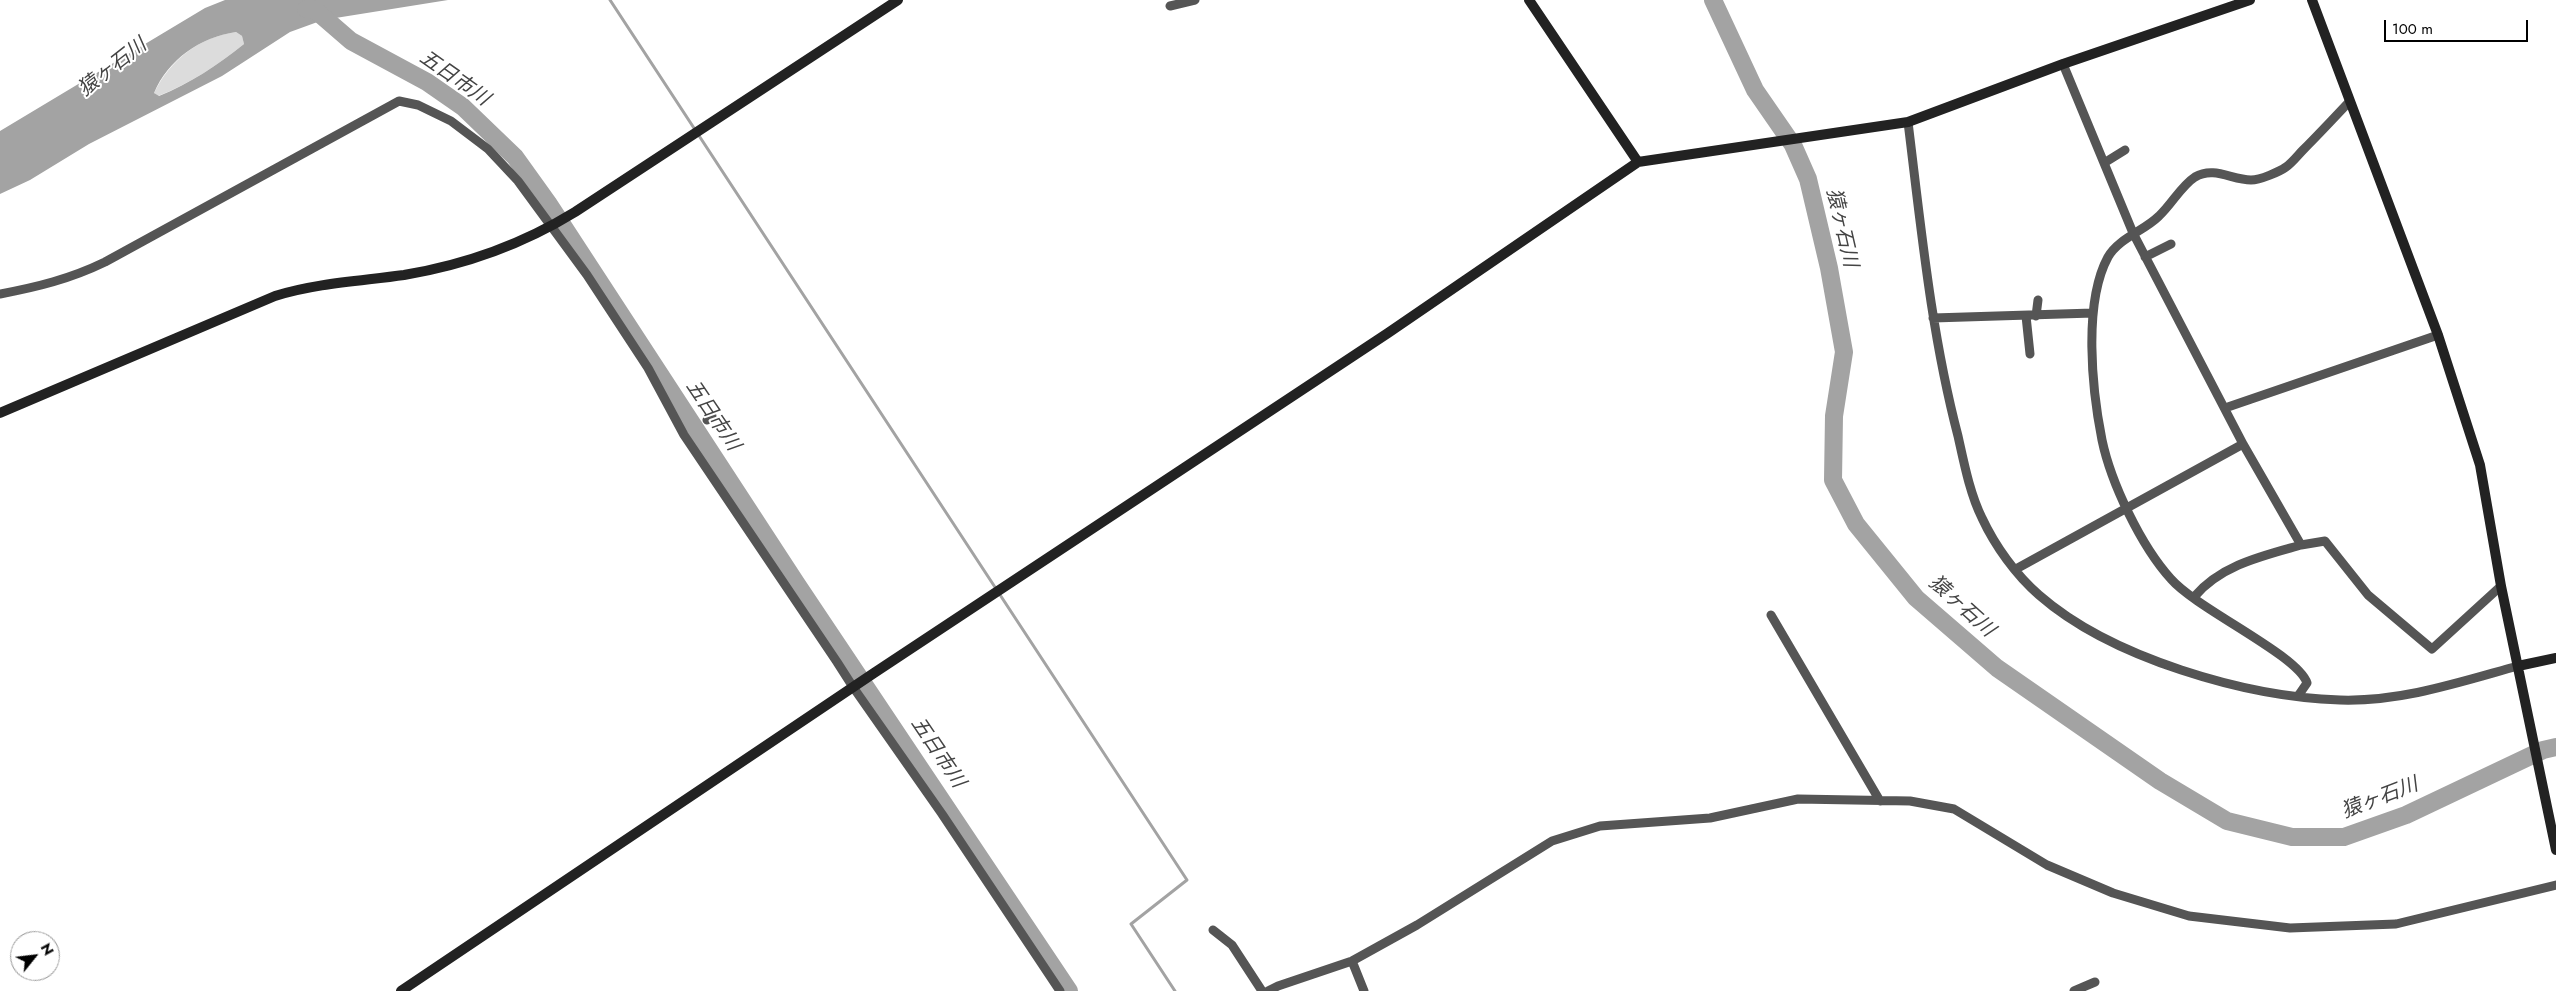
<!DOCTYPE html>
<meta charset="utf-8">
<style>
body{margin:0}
#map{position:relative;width:2556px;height:991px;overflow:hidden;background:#fff;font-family:Jost,sans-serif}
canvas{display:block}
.north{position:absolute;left:10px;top:931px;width:50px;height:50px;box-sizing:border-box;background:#fff;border:1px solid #999;border-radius:50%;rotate:61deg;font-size:14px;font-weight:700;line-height:20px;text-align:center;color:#000}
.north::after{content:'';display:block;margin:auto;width:18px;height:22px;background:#000;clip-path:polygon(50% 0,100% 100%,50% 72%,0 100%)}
.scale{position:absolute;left:2384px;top:20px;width:144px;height:22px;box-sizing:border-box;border:2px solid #000;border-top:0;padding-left:6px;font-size:15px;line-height:18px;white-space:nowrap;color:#000;-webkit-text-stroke:4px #fff;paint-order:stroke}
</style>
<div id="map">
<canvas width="2556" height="991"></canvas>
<div class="north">N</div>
<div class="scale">100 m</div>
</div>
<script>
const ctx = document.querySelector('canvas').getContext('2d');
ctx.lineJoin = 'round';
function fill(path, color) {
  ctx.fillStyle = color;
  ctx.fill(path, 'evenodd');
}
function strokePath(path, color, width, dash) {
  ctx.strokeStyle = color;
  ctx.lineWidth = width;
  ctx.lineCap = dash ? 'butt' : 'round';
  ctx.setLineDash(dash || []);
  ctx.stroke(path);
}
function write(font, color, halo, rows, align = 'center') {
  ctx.font = font + ' Jost,"Noto Sans JP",sans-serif';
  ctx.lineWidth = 4;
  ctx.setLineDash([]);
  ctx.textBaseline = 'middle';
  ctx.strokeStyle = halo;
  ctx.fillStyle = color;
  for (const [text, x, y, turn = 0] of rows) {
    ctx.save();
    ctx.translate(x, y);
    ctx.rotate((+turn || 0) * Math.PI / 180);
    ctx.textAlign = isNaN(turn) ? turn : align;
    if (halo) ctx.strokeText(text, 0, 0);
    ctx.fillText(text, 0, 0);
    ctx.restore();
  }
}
fill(new Path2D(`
 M236,32L242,36L244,44C218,65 189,84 158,96L154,93C170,60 199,37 236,32Z`), '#dcdcdc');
fill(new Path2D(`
 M225,0H448L323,20L290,32L222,76L89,144L30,180L0,194V131L205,8ZM236,32L242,36L244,44C218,65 189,84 159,96L154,93C168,60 200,37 236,32Z`), '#a3a3a3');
strokePath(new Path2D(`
 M610,0L1187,880L1131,924L1175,991`), '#a3a3a3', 3);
strokePath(new Path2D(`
 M1713,0L1755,90L1793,145L1808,179L1829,268L1844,352L1834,416L1833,480L1856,524L1916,598L1997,668L2160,781L2227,821L2292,837H2344L2406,815L2543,750L2556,747
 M306,9H314L351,41L427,82L463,107L515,157L548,203L796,583L1069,991`), '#a3a3a3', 18);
strokePath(new Path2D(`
 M1170,6L1195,0
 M2063,64L2133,233L2243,444L2301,545L2325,541L2368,595L2432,649L2501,586
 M1908,122C1921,227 1931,333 1958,436C1964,463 1970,494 1982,518C1995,546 2016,575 2039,595C2111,658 2246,697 2340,700C2401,702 2460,682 2518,666
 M2104,163L2125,150
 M2145,257L2171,244
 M0,294C37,287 70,279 105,262L399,101L418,105L451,121L488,149L518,181L587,275L648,368L684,435L837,662L853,687L942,814L1060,991
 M2026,316L2030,354
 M2036,316L2038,300
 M1933,318L2093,313
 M2225,408L2438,335
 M707,420L712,416
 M2016,569L2243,444
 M2194,597C2221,565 2262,556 2301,545
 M1771,615L1880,801
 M2298,696L2307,683C2298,655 2197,609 2171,579C2141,546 2111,483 2102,440C2092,390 2083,303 2108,257C2119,238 2144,231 2159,216C2172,204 2181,186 2195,177C2214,166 2232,180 2251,180C2260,180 2279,172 2286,167C2292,163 2298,155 2303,150C2319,134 2334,118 2349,102
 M1213,930L1232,945L1262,991
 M1352,961L1364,991
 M1268,991L1278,986L1352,961L1417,925L1552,841L1600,826L1710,818L1798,799L1910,801L1954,809L2047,865L2113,893L2189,916L2290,928L2396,924L2556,885
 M2074,991L2095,982`), '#555', 9);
strokePath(new Path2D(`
 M1529,0L1638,162
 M2312,0L2438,335L2480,465L2501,586L2556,850
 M0,413L275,296C317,283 361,281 404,275C464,265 523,244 575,212L898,0
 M2518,666L2556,658
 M401,991L874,673L1388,333L1638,162L1908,122L2063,64L2250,0`), '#222', 10);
write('italic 20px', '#444', '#fff', [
 ["猿ヶ石川",113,68,-38],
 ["五日市川",454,79,35],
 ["猿ヶ石川",1841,228,77],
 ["五日市川",712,416,56],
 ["猿ヶ石川",1961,607,42],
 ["五日市川",937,753,56],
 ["猿ヶ石川",2380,799,-21]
]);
</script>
